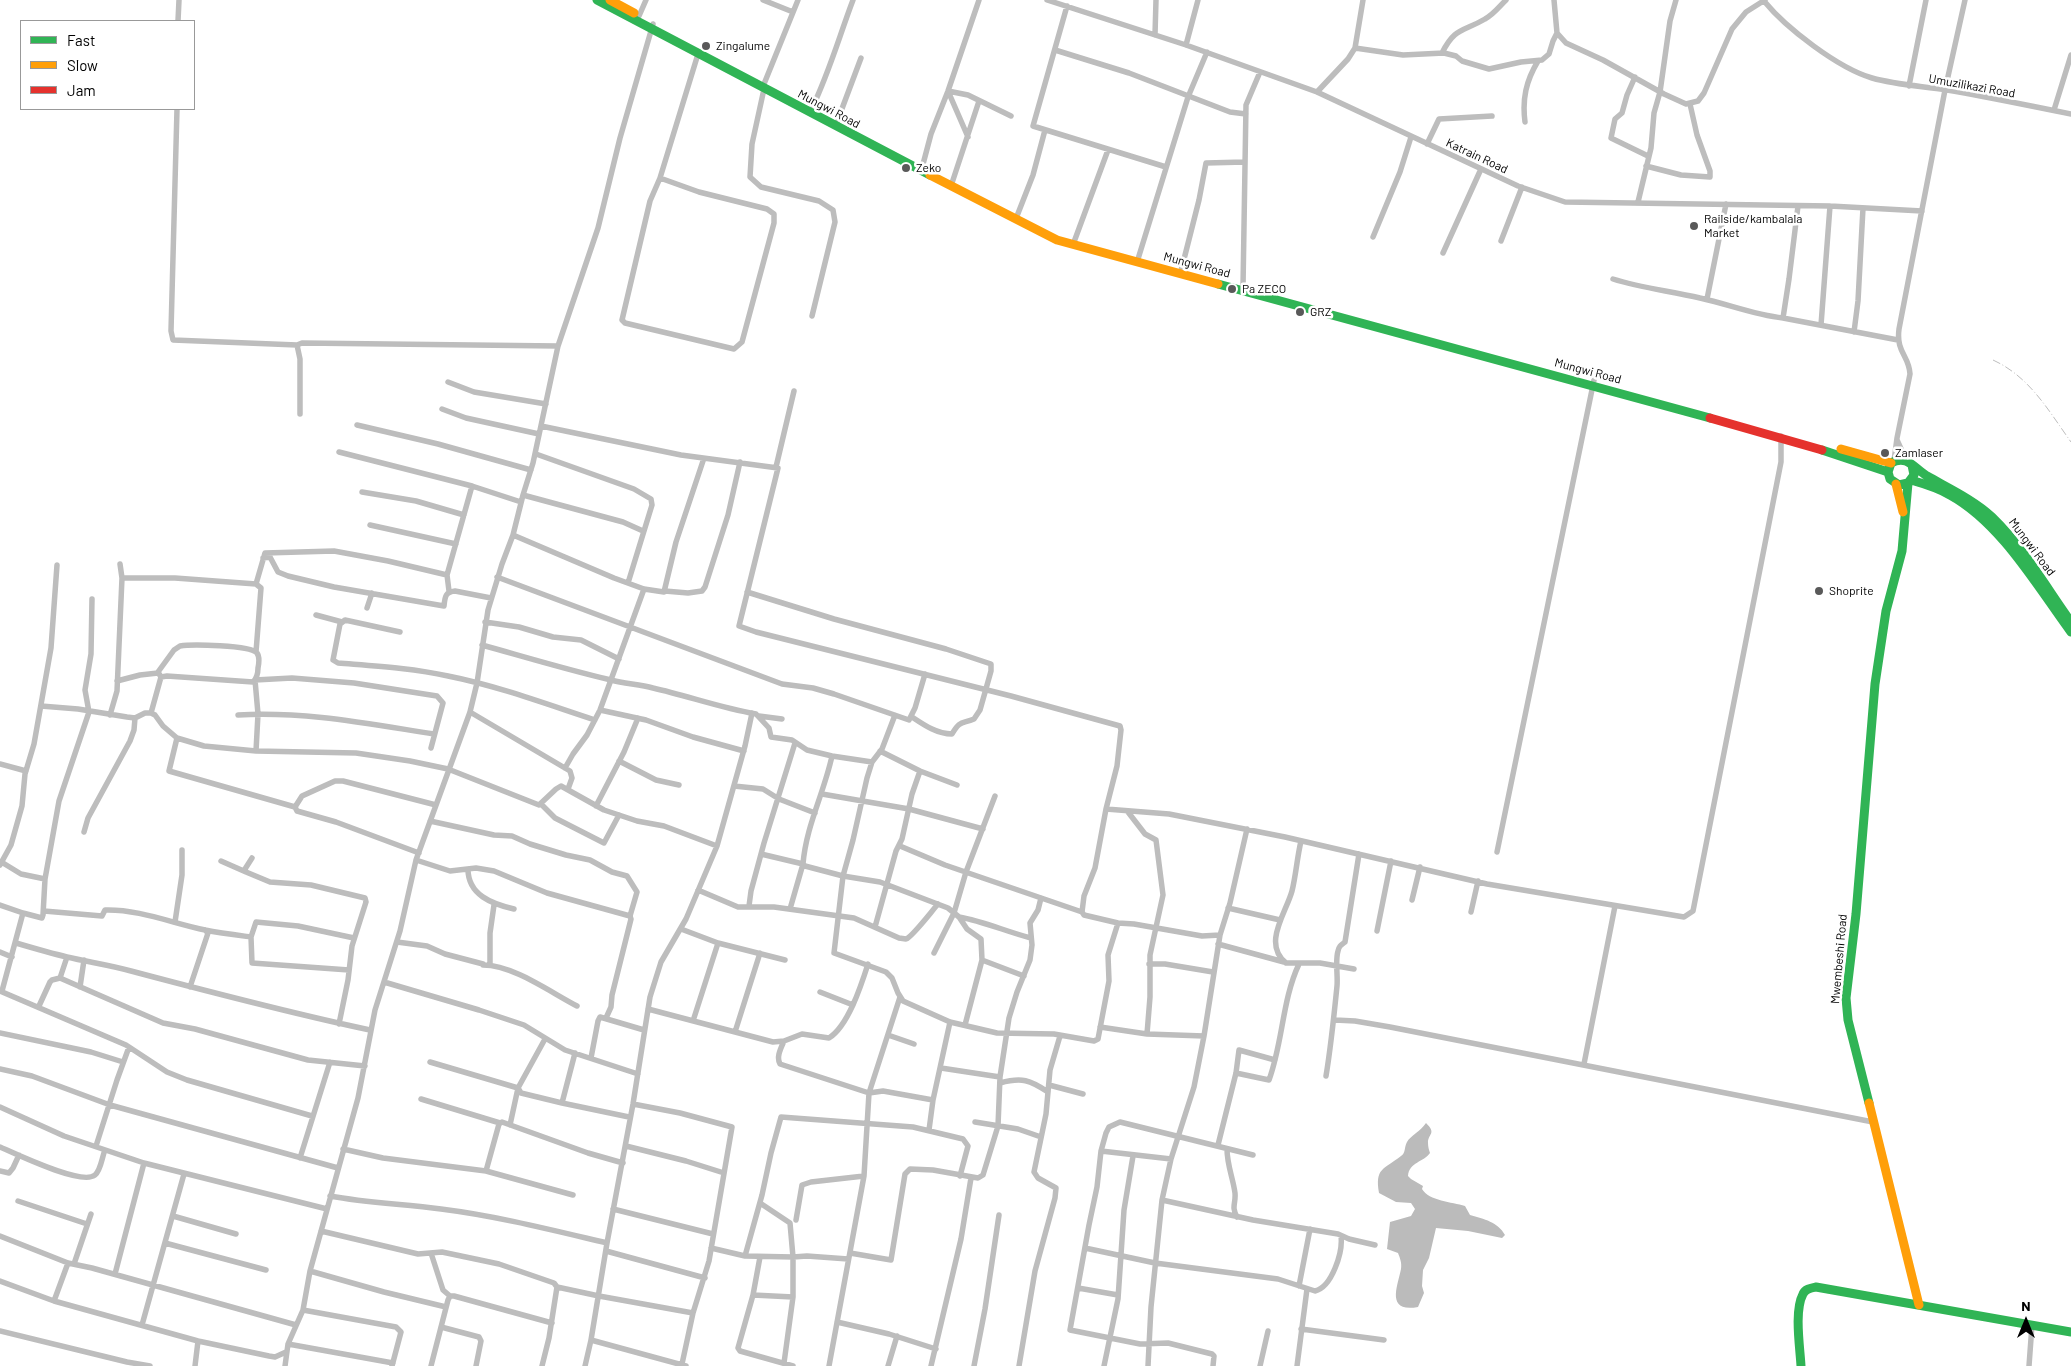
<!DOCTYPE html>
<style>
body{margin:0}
#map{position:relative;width:2071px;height:1366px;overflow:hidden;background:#fff;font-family:Barlow,sans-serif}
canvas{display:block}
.legend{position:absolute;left:20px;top:20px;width:175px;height:90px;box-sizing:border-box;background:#fff;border:1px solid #999;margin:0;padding:6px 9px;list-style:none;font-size:15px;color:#000}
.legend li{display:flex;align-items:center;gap:10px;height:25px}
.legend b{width:25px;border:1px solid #999}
.north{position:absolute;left:2001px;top:1296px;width:50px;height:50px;-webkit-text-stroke:4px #fff;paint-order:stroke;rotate:0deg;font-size:14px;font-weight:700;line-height:20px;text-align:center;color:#000}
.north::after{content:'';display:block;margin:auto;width:18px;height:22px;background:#000;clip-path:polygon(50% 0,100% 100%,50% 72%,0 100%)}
</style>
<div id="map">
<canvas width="2071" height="1366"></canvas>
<ul class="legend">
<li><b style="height:6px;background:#30b455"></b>Fast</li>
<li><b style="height:6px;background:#ff9f0a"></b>Slow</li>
<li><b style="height:6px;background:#e5322d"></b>Jam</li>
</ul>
<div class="north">N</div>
</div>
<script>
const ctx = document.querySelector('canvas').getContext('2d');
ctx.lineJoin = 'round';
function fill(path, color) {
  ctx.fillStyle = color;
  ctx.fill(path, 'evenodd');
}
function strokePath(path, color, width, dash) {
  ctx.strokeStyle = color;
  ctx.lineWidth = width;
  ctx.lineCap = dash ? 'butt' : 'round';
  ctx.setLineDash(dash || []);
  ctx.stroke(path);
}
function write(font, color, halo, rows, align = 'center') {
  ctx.font = font + ' Barlow,sans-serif';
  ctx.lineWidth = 5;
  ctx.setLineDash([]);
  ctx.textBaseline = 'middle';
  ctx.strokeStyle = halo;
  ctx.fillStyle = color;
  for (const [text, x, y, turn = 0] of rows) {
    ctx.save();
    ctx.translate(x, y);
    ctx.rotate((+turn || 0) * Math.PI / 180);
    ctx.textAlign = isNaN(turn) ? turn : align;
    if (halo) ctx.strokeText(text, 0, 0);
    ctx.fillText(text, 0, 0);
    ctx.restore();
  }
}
fill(new Path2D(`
 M1426,1123C1437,1134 1428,1133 1428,1143C1428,1147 1429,1150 1430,1153C1424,1162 1409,1162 1408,1176L1411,1179L1423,1186L1422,1189C1429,1201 1452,1202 1465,1206L1470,1215C1484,1219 1498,1222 1505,1235L1502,1238L1468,1231L1436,1228L1429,1258L1423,1270L1422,1286L1424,1293L1418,1307C1385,1313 1398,1285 1401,1269C1402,1263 1400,1258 1398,1253L1387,1249L1390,1222L1411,1216L1415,1209L1411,1203L1396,1202L1379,1193C1375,1168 1383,1170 1401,1156C1406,1153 1404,1147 1407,1142C1410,1136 1421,1131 1426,1123Z`), '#bbb');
strokePath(new Path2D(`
 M763,0L793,12
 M1047,0L1186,45L1317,92L1518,186L1565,202L1830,206L1922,211
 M1554,0L1557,33L1566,43L1603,60L1664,94L1686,104L1698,101L1704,93L1732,29L1746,12L1765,0
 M1764,1C1786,28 1838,68 1872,78C1897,85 1922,86 1947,90C1989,97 2030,106 2071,114
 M1067,6L1033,126L1166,167
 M639,16L646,0
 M178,21L179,0
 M1155,35L1156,0
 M1186,45L1198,0
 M1355,48L1403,55L1444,53L1456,56L1462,61L1489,69L1521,62L1542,60L1549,54L1553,41L1557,33
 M1055,50L1129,73L1230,112L1246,114
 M1442,53C1455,27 1463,32 1485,19C1493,15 1500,6 1506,0
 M1635,77L1627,95L1622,113L1615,119L1611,138L1648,156
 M764,84L798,0
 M1909,86L1926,0
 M764,89L752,144L750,177L761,187L819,201L833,210L835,222L812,316
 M948,91L968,95L1011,116
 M948,91L968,137
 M1317,92L1348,59L1355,48L1363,0
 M1660,92L1670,21L1676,0
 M812,108C829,73 839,37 853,0
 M177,109L171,331L173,340L297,345L302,343L558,346
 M2054,110L2071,55
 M837,122L861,58
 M1525,122C1522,99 1526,81 1538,61
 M1427,144L1439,119L1492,116
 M1646,166L1681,175L1710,177V171L1697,135L1690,104
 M922,168L931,134L948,91L979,0
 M660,178L699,192L767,209L774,214V223L742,342L734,349L625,323L622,320L650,201L660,178L698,54
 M952,183L979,101
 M1638,202L1651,148L1654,113L1660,92
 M1017,216L1033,175L1045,130
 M1373,237L1400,172L1411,137
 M1501,241L1522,187
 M1074,242L1108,150
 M1443,253L1481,169
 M1138,259L1188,97L1207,52
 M1181,271L1199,200L1206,163L1245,162
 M1613,279C1641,288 1671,291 1700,298C1728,304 1754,315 1783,318L1789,279L1798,206
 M1243,287L1246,105L1260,72
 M1707,299L1726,204
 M1783,318L1898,340
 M1821,325L1830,206
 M1854,332L1858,301L1863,208
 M297,345L300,359V414
 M448,382L474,392L546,404
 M442,409L466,418L539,434
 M357,425L438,444L531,470
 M541,426L681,455L778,468L739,626L756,632L1011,696L1120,726L1121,730L1117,766L1106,809L1095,868L1084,896L1082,912L1084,915L1118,923L1134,924L1202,936L1220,935
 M1897,440L1906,460
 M339,452L472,486L521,502
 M536,454L634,489L651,499L652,505L628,583
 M1894,461L1897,438L1910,374C1909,355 1896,353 1899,329L1945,90L1965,0
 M776,467L794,391
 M362,492L416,501L464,515
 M523,495L623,522L643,531
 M370,525L456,544
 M513,535L614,578L644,589L664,592L676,542L704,458
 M263,558L270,557L278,572L288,576L334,587L444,606C445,597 445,592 455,591L491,598
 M497,577L782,684L813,688L834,694L909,720L915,708L925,674
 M122,578H175L256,584L261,588L256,652
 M256,584L265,553L334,551L388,561L447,575
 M449,591L447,575L472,486
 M665,591L688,593L702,591L705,587L728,515L740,462
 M747,592L834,619L946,649L991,664V671L980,710L974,719C962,724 960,720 952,734C937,734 924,725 912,717
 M367,608L372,593
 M316,615L342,622
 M485,622L519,627L553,637L581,640L619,659
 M400,632L345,620L340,624L333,660L338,663C375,666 412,668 448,676C498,686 546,704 595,720
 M482,645C525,657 568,670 611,680C625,684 639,684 653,688C688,696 721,708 756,714L769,728L771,737L792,740L807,750L832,756L872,762
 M117,681L140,675L158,673
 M41,706L78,709L127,717L135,718L145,713H151L155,715L163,726L177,738L204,746L256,751L356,753L410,761L448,769L539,805L556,789L561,786L604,810L637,821L664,826L717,846
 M600,710L646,720L693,737L744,751
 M470,712L570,771L572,778L568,789
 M151,713L161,677L158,672L174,650L180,646C191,644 250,645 257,653C260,657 259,663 258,668C258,674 257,678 253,682L167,676L161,677
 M110,715L117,691L122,578L120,564
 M238,715C304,711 369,724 434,734
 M895,715L882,749L872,762L867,778L853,840L843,876L834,953L886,972L892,978L898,993L903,1001L950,1022L997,1033L1054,1034L1094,1041L1098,1039L1109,981L1108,955L1118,923
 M759,716L782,719
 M177,738L169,771L295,807
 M256,751L258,714L255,680L292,678L354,683L437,696L443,703L431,748
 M880,751L920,771L957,785
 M832,756C824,793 806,826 803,864L805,866L843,876L880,882L948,908L959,917L967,929L981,939L982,960L965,1025
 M619,761L656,780L679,785
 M0,764L26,771
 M565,768L573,754L587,735L600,710L644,589
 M734,786L763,789L779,799L815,813
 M822,794L909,809L983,829
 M541,804L555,818L604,843L619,815
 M596,806L624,752L638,718
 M1106,809L1169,814L1285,837L1487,884L1684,917L1693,911L1781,462V436
 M1128,812L1145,834L1156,840L1163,895L1150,955V997L1147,1034
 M430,821L494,835L512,836L530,844L566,855L590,860L612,872L627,876L637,892L630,916
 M84,832L88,818L130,741L134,730L135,718
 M1301,841C1297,858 1296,875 1292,891C1286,913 1262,944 1286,963H1320L1354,969
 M900,846L945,865L1082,912
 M1497,852L1594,380
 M419,853L336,822L297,811L295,807L302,796L335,781H343L436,805
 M761,854L803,864L790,909
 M252,858L245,869L246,872L270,882L311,885L365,898L366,902L352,946L348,980L339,1024
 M416,860L450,871L476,868L494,871L547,893L630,916L631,919L612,995L611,1007L606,1018
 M221,861L246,872
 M3,863L21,874L45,879
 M0,865L11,845L22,806L25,774L34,744L51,648L57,565
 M468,869C468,895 492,904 514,909
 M698,890L738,907H774L854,918L899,938L906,939C912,937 931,912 938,904
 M1412,900L1420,867
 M0,905L23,913L42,918L43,915L45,879L59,801L89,712L85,690L91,654L92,599
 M749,906L751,891L764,843L795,743
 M1228,908L1280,920
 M44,911L102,916L105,910C138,909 172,923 205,930C220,933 236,935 251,937
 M1471,912L1478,881
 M959,917C983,921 1007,932 1031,938
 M175,922L182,875V850
 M875,927L896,851L902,839L912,794L920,771
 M681,929L718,943L785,960
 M1377,931L1391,861
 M397,942L427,946L445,954L483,964
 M16,943C33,948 50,953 67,957C88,962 110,965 131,971C210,992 290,1013 370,1030
 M1218,944L1284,962
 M0,952L12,957
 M934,953L954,913L966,872L995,796
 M982,960L1024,976
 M490,964V933L494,905
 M1149,964H1165L1213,972
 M483,965C513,965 550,992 577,1006
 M349,970L252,963L251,937L256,922L298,926L354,938
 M60,978L67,957
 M384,982L479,1010L524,1025L565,1050L638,1074
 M80,987L84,960
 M190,987L208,933L205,930
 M0,991L126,1045L167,1072L187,1080L312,1116
 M2,991L23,913
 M820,992L853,1005
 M39,1006L50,982L52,980L60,978L163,1023L195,1029L308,1060L365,1066
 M648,1009L773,1042L784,1041L802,1034L829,1038C848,1026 861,986 868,964
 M1335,1020L1355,1021L1390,1027L1873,1122
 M693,1021L718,943
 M1100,1027L1147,1034L1204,1036L1194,1087L1171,1159L1162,1200L1151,1307L1148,1366
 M735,1032L760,953
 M0,1033L91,1052L123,1062
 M888,1035L914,1044
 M1204,1036L1220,935L1230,903L1247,829
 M545,1039L518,1088L521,1093L562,1103L629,1117
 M784,1041C781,1048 776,1057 780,1064L869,1093L900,997
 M591,1058L598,1021L600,1017L644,1030
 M430,1062L518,1088L510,1125
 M1584,1064L1615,906
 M941,1068L1000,1077
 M0,1069L32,1076L110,1105L338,1168
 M1236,1073L1269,1080C1283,1042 1282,1000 1299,964
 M1326,1076C1331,1046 1334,1016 1337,986C1338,975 1335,961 1338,951C1339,946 1341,945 1345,942L1359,854
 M1000,1083C1022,1077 1030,1080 1048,1092
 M1049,1085L1083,1094
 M421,1099L500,1123
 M562,1103L575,1053
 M633,1104L680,1113L732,1127L709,1261L693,1313L682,1364
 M0,1107L64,1136L144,1163L327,1209
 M975,1122L1018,1129L1041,1137
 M929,1130L933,1100L950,1022
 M1218,1145L1236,1073L1239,1050L1275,1060
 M96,1146L117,1080L129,1047
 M626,1146L686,1161L724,1173
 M0,1147C16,1154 82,1186 95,1175C101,1170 102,1157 105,1150
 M343,1149L383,1158L486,1171L573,1195
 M1227,1149C1227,1165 1233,1178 1235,1193C1236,1204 1231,1206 1237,1217
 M1101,1151L1171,1159
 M300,1158L330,1062
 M0,1171L9,1173L13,1168L19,1155
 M486,1171L499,1124L502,1122L588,1153L623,1163
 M330,1196C367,1203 404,1204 441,1209C497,1216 552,1230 607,1243
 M1162,1200L1253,1220L1338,1234L1349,1239L1375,1245
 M18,1201L87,1224
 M760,1203L790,1223L793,1257L807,1256L848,1259
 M613,1209L713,1234
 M173,1216L236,1234
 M796,1220L802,1185L811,1182L864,1176
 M321,1231L418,1254L442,1252L499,1264L554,1283L557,1287L599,1296L693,1313
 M0,1236L68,1263L92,1268L296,1325
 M165,1243L266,1270
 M711,1248L745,1256
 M1085,1248L1155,1263L1278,1279L1315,1291C1332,1287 1343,1252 1341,1236
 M606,1251L705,1278
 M431,1253L443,1290L450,1296
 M850,1253L891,1260L905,1174L910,1169L933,1170L978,1178L983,1175L998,1126L1000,1077L1009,1018L1017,992L1030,960L1032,945L1030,923L1038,910L1041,898
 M760,1257L753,1295L738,1348L740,1351L793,1366
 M74,1264L91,1214
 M310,1271L384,1292L446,1307
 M115,1274L144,1163
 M0,1281L54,1301L198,1341L269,1356L275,1357L286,1352
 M1299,1286L1310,1229
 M1078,1288L1118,1295
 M753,1295L793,1297
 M54,1301L68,1263
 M303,1310L396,1327L401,1332L392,1366
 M837,1322L889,1334L936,1349
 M142,1325L184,1174
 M441,1327L479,1337L481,1341L476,1366
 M1301,1329L1384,1340
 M0,1331L127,1362L150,1366
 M591,1340L686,1366
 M288,1344L393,1363
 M784,1363L793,1297V1257L745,1256L762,1195L771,1153L781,1117L913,1127L963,1139L968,1146L960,1176
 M195,1366L198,1341
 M285,1366L288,1344L303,1310L310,1271L358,1098L375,1010L400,931L416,860L470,712L477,683L488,610L502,564L513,535L523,495L533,463L558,346L598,228L620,138L653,24
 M431,1366L448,1300L450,1296H454L552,1323
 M542,1366L549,1338L557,1287
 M585,1366L591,1340L607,1243L633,1104L650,997L661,962L686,919L717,846L745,746L752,713
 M829,1366L864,1176L869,1093L883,1091L933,1100
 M888,1366L897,1336
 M931,1366L961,1239L971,1178
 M974,1366L985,1309L999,1215
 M1019,1366L1035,1271L1055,1198L1056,1188L1038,1178L1034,1172L1046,1114L1050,1070L1060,1036
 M1104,1366L1118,1299L1124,1210L1133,1156
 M1213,1366L1214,1356L1212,1354L1168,1343L1140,1344L1070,1330L1089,1225L1097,1187L1101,1151L1106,1133L1109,1127L1120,1122L1253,1155
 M1260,1366L1268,1331
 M1297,1366L1307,1289
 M2029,1366L2032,1325`), '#bdbdbd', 5.5);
strokePath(new Path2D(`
 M597,0L930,175
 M1218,284L1710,418
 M1822,450L1888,472
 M1912,465L1914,475L1908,483L1899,485L1890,479L1888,472L1891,463C1907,454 1914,468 1927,476C1948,488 1974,500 1992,517C2023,547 2046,587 2071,622
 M1911,480C1925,484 1938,488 1950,495C2001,523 2037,586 2071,632
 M1869,1103L1848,1020L1846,998L1856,914L1875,684L1886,611L1902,551L1908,483
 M1801,1366C1800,1347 1794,1311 1803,1294C1805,1289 1811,1288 1816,1287L2071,1332`), '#30b455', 9);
strokePath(new Path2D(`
 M610,0L634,13
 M930,175L1057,240L1218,284
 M1841,449L1891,463
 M1896,484L1903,512
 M1869,1103L1919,1305`), '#ff9f0a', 9);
strokePath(new Path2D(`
 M1710,418L1822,450`), '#e5322d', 9);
strokePath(new Path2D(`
 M1993,360C2030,377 2048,410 2071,442`), '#bdbdbd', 1, [8, 2.5, 1, 2.5]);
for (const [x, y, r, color] of [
 [706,46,5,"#595959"],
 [906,168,5,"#595959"],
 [1694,226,5,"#595959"],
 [1232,289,5,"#595959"],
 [1300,312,5,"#595959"],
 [1885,453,5,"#595959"],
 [1819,591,5,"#595959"]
]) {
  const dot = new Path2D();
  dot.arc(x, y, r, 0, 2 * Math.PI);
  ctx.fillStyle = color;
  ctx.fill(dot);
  strokePath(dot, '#fff', 2);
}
write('12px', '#000', '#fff', [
 ["Zingalume",716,46],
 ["Zeko",916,168],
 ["Railside/kambalala",1704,219],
 ["Market",1704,233],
 ["Pa ZECO",1242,289],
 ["GRZ",1310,312],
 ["Zamlaser",1895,453],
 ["Shoprite",1829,591]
], 'left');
write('12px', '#000', '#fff', [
 ["Umuzilikazi Road",1972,86,10],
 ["Mungwi Road",829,109,28],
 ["Katrain Road",1477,156,25],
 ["Mungwi Road",1197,265,15],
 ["Mungwi Road",1588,371,15],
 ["Mungwi Road",2032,547,53],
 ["Mwembeshi Road",1839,959,-85]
]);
</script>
